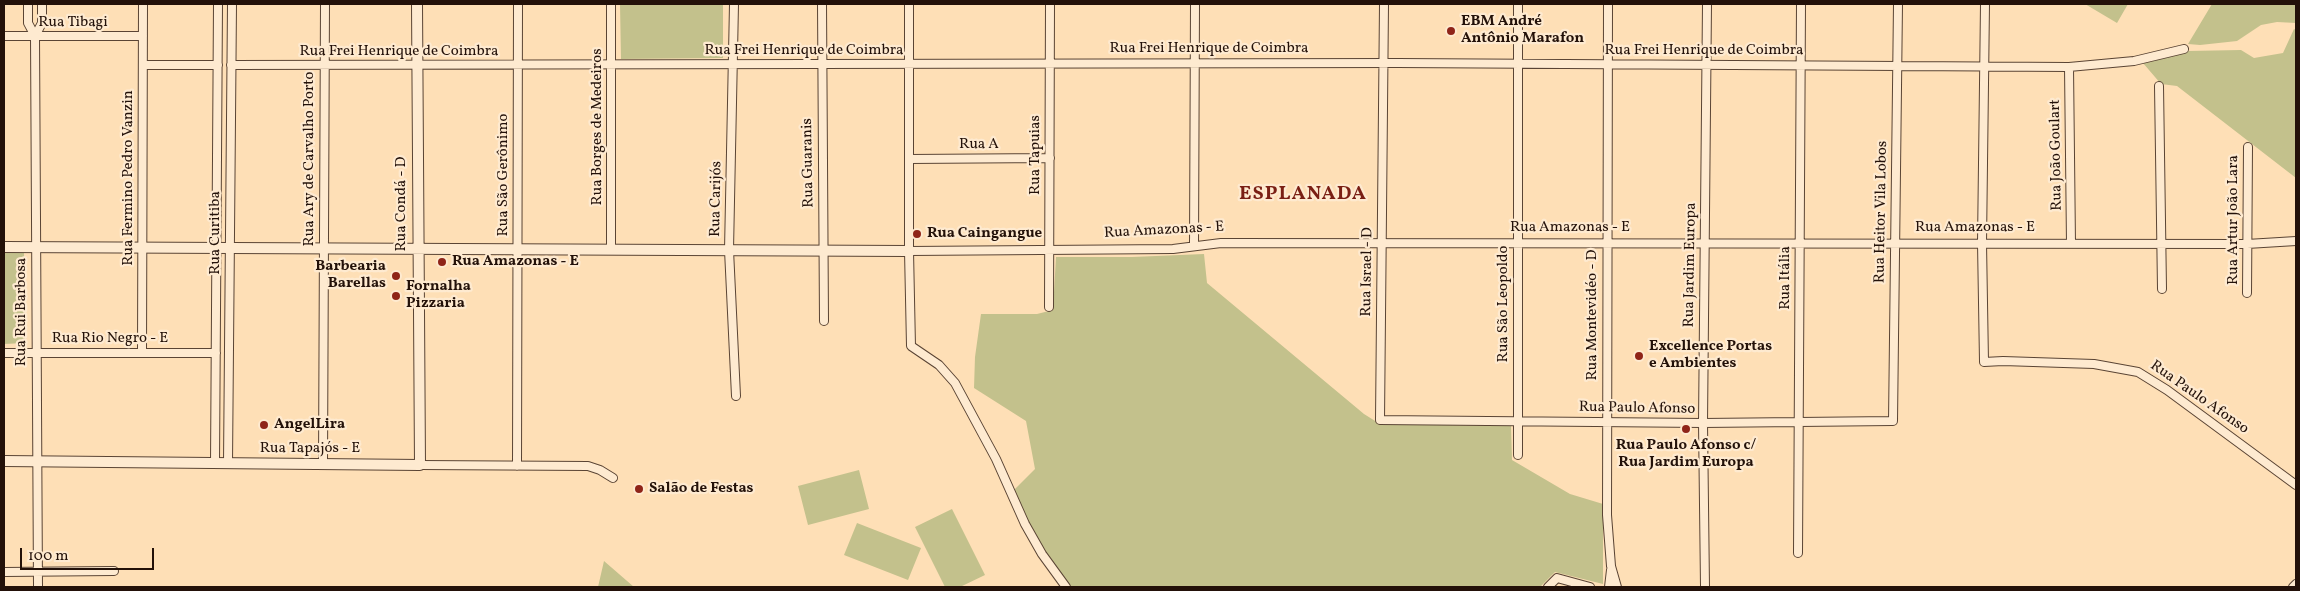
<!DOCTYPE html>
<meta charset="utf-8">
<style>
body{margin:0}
#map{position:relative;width:2300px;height:591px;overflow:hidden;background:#fedfb6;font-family:Vollkorn,serif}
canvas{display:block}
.frame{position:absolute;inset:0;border:5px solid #231109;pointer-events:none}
.scale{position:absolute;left:20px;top:548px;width:134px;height:22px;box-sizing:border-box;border:2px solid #231109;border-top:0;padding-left:6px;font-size:15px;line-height:18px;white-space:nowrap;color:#231109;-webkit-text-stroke:4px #feead0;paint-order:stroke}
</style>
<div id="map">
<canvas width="2300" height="591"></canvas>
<div class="frame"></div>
<div class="scale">100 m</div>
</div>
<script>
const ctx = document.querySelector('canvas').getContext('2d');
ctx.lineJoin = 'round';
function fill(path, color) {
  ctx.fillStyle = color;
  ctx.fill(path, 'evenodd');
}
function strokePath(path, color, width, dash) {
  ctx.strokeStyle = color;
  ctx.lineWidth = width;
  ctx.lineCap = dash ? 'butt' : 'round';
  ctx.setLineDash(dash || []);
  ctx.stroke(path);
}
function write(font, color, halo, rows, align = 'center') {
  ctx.font = font + ' Vollkorn,serif';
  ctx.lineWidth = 4.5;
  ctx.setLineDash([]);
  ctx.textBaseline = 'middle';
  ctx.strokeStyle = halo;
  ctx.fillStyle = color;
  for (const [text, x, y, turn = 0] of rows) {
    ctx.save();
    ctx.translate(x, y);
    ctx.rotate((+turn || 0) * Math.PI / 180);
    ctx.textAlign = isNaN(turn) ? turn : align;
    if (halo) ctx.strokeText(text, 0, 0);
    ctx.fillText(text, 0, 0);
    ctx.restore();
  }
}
fill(new Path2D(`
 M620,4H723V58L621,59Z
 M2085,4H2128L2117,23Z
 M2212,4H2296V23L2277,22L2261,25L2237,41L2200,45L2188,44Z
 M2294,29L2296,30V178L2177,86L2161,84L2143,63L2187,51L2241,50L2254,58L2283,53Z
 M4,252H24L25,343L4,344Z
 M1204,254L1207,283L1364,414L1380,424L1511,426L1512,460L1570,494L1603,504V584L1555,572L1540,587H1066L1042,554L1012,492L1035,469L1026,421L974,388L975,357L981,314H1037L1053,310L1056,257H1132Z
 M859,470L869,509L808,525L798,486Z
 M952,509L985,575L960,587H945L915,527Z
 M857,523L921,548L908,580L844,555Z
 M604,561L634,587H598Z`), '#c3c18c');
const minor = new Path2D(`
 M28,4V23L35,36L38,587
 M734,4L729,250L736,396
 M822,4L824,321
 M909,4V251L911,346L939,365L955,383L996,459L1025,524L1042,554L1066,587
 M1384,4L1380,420L1703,423L1893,421L1898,4
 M1518,4V455
 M1608,4L1607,515L1611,566L1617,587
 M1985,4L1982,243L1984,362L2003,361L2094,364L2138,372L2167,390L2296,485
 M4,36H143
 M35,36L42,23V4
 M143,65H218
 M231,65L1397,63L2069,67L2134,61L2184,49
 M2069,67L2071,244
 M2159,86L2162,289
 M909,159L1050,158
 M1194,246L1195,4
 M611,250V4
 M909,251L1173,249L1221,243L2247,244L2296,241
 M2247,293L2248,147
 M1049,307L1050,4
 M4,353H216
 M142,353L143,4
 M215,463L218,4
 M228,463L232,4
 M323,464L325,4
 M420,465L588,466L600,470L613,478
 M517,466L518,4
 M1798,553L1801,4
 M4,572L114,571
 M1548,587L1557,578L1590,587
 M1609,587L1611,570
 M1705,587L1703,423L1707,4
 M2293,587L2296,584`);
const tertiary = new Path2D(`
 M4,247L909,251
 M4,461L420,465L417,4`);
strokePath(minor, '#5a4434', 10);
strokePath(tertiary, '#5a4434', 12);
strokePath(minor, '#feead0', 8);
strokePath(tertiary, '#feead0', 10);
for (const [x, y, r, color] of [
 [1451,31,5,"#8f2418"],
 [917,234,5,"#8f2418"],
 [442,262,5,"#8f2418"],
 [396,276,5,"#8f2418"],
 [396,296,5,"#8f2418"],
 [1639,356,5,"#8f2418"],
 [264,425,5,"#8f2418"],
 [1686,429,5,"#8f2418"],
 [639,489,5,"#8f2418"]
]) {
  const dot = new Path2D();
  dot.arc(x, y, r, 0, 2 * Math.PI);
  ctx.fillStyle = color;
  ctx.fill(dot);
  strokePath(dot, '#feead0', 2);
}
write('bold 15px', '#231109', '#feead0', [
 ["EBM André",1461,22],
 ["Antônio Marafon",1461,39],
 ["Rua Caingangue",927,234],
 ["Rua Amazonas - E",452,262],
 ["Barbearia",386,267,"right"],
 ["Barellas",386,284,"right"],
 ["Fornalha",406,287],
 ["Pizzaria",406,304],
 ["Excellence Portas",1649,347],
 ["e Ambientes",1649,364],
 ["AngelLira",274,425],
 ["Rua Paulo Afonso c/",1686,446,"center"],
 ["Rua Jardim Europa",1686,463,"center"],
 ["Salão de Festas",649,489]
], 'left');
write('15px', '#231109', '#feead0', [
 ["Rua Tibagi",73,23],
 ["Rua Frei Henrique de Coimbra",1209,49],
 ["Rua Frei Henrique de Coimbra",804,51],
 ["Rua Frei Henrique de Coimbra",1704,51],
 ["Rua Frei Henrique de Coimbra",399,52],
 ["Rua Borges de Medeiros",598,127,-90],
 ["Rua A",979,145],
 ["Rua Tapuias",1036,155,-90],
 ["Rua João Goulart",2057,155,-91],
 ["Rua Ary de Carvalho Porto",310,159,-90],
 ["Rua Guaranis",809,163,-91],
 ["Rua São Gerônimo",504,175,-90],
 ["Rua Fermino Pedro Vanzin",129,178,-90],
 ["Rua Carijós",717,199,-89],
 ["Rua Condá - D",402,204,-90],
 ["Rua Heitor Vila Lobos",1882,212,-89],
 ["Rua Artur João Lara",2234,220,-90],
 ["Rua Amazonas - E",1570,228],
 ["Rua Amazonas - E",1975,228],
 ["Rua Amazonas - E",1164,231,-3],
 ["Rua Curitiba",216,233,-90],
 ["Rua Jardim Europa",1691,265,-89],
 ["Rua Israel - D",1368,272,-89],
 ["Rua Itália",1786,278,-90],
 ["Rua São Leopoldo",1504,304,-90],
 ["Rua Rui Barbosa",22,312,-90],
 ["Rua Montevidéo - D",1593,315,-90],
 ["Rua Rio Negro - E",110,339],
 ["Rua Paulo Afonso",2199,398,35],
 ["Rua Paulo Afonso",1637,409,1],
 ["Rua Tapajós - E",310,449]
]);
ctx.letterSpacing = '1px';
write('bold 20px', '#7a1f14', '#feead0', [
 ["ESPLANADA",1303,195]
]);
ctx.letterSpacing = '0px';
</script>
